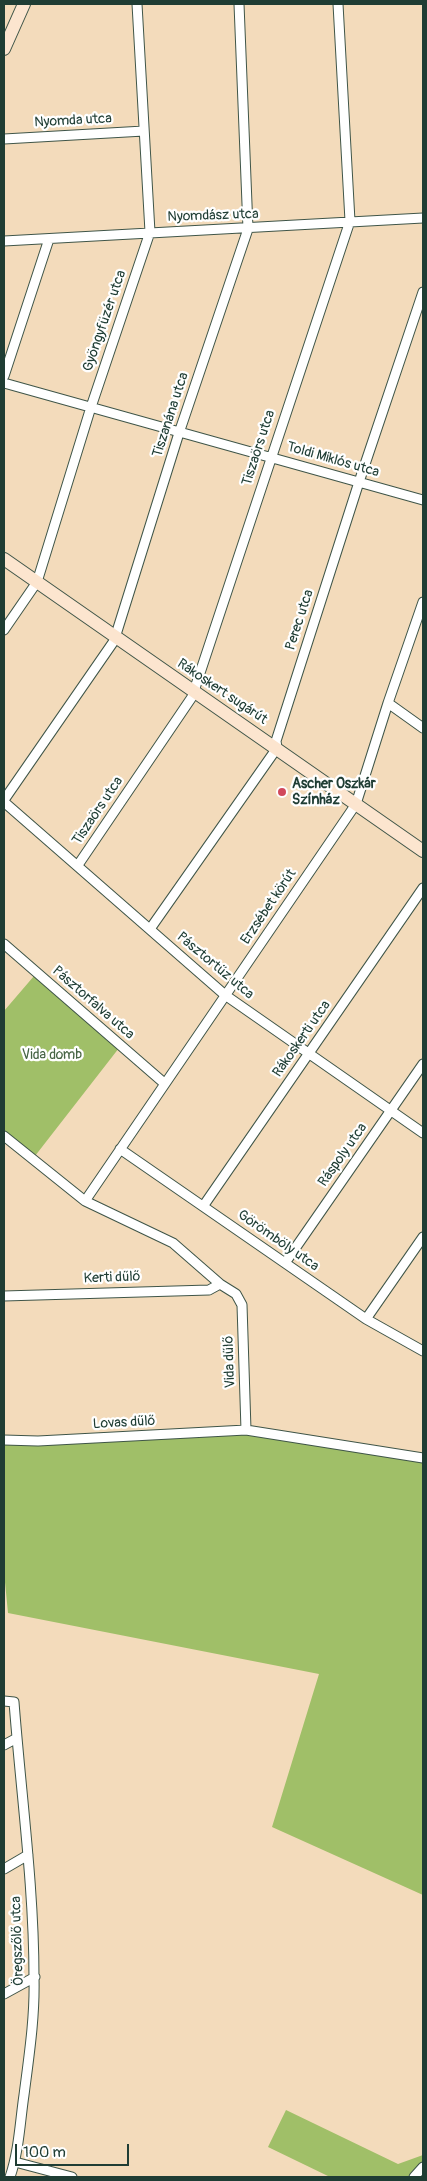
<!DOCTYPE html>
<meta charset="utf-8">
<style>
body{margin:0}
#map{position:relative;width:427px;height:2181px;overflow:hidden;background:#f3dbbb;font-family:Pangolin,sans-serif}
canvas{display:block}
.frame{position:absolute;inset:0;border:5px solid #1f3d34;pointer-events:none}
.scale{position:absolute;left:15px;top:2144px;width:114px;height:22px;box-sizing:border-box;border:2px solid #1f3d34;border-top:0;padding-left:6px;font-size:15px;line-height:18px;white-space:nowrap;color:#1f3d34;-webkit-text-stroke:4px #fff;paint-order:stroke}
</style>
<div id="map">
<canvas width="427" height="2181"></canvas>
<div class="frame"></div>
<div class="scale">100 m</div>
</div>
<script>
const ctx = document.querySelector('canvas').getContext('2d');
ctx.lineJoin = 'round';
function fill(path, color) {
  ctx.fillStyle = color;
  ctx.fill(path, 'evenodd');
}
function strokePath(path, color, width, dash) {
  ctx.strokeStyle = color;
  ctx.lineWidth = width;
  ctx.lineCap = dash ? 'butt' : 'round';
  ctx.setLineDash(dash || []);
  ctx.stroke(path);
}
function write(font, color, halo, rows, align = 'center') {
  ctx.font = font + ' Pangolin,sans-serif';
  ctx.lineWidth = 4.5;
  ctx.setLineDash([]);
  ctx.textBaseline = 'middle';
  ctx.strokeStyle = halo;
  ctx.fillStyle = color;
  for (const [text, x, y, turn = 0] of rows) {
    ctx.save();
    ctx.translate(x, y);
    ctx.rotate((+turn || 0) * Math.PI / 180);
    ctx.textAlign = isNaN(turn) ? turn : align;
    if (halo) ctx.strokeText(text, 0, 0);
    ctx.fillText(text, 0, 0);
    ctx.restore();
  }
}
fill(new Path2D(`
 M34,976L119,1048L35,1156L4,1132V1011Z
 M240,1433L423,1460V1895L272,1827L319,1674L8,1613L4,1572V1443Z
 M286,2110L398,2164L423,2155V2177H330L268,2147Z`), '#a0bf68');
const street = new Path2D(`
 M4,139L144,131
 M4,241L423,218
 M4,376L49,239
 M4,383L423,500
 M4,630L37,582L91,407L150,232L137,4
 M388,703L423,728
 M4,800L114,641L179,433L248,229L239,4
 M4,802L225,995L423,1133
 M78,865L192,697L350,221L338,4
 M150,929L277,748L276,741L359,482L423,292
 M4,944L164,1083
 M4,1136L85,1201L173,1243L220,1284L236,1294L242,1305L246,1430
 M120,1149L366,1319L423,1351
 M85,1201L356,804L388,703L423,602
 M204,1205L423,888
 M285,1263L423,1064
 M4,1296L209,1290L220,1284
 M366,1319L423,1237
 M4,1440L38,1441L246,1430L423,1458
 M4,1701L14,1702C21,1794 34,1886 34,1978C35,2017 29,2056 24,2095C20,2122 19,2151 10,2177
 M4,1745L17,1738
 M4,1869L28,1855
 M4,1994L35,1977
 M15,2162L72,2177
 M414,2177L423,2167`);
const secondary = new Path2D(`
 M4,49L24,4
 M4,559L423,851`);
strokePath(street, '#3f5548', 11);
strokePath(secondary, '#3f5548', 14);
strokePath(street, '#fff', 9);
strokePath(secondary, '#fce5cf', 12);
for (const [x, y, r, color] of [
 [282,792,5,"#d1495b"]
]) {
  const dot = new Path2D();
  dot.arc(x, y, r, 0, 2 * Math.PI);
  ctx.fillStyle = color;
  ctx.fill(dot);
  strokePath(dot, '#fff', 2);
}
write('14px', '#1f3d34', '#fff', [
 ["Nyomda utca",73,121,-3],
 ["Nyomdász utca",213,216,-2],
 ["Gyöngyfüzér utca",105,321,-71],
 ["Tiszanána utca",171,415,-72],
 ["Tiszaörs utca",259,448,-72],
 ["Toldi Miklós utca",333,460,16],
 ["Perec utca",300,620,-72],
 ["Rákoskert sugárút",222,692,34],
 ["Tiszaörs utca",98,811,-56],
 ["Erzsébet körút",269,907,-56],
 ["Pásztortűz utca",215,966,40],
 ["Pásztorfalva utca",93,1003,41],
 ["Rákoskerti utca",302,1039,-55],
 ["Ráspoly utca",343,1155,-55],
 ["Görömböly utca",278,1241,35],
 ["Kerti dűlő",112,1278,-2],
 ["Vida dűlő",230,1362,-92],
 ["Lovas dűlő",124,1423,-3],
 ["Öregszőlő utca",18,1941,-92]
]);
write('bold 14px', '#1f3d34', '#fff', [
 ["Ascher Oszkár",292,784],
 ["Színház",292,800]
], 'left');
write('14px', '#466444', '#fff', [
 ["Vida domb",52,1055]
]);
</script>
